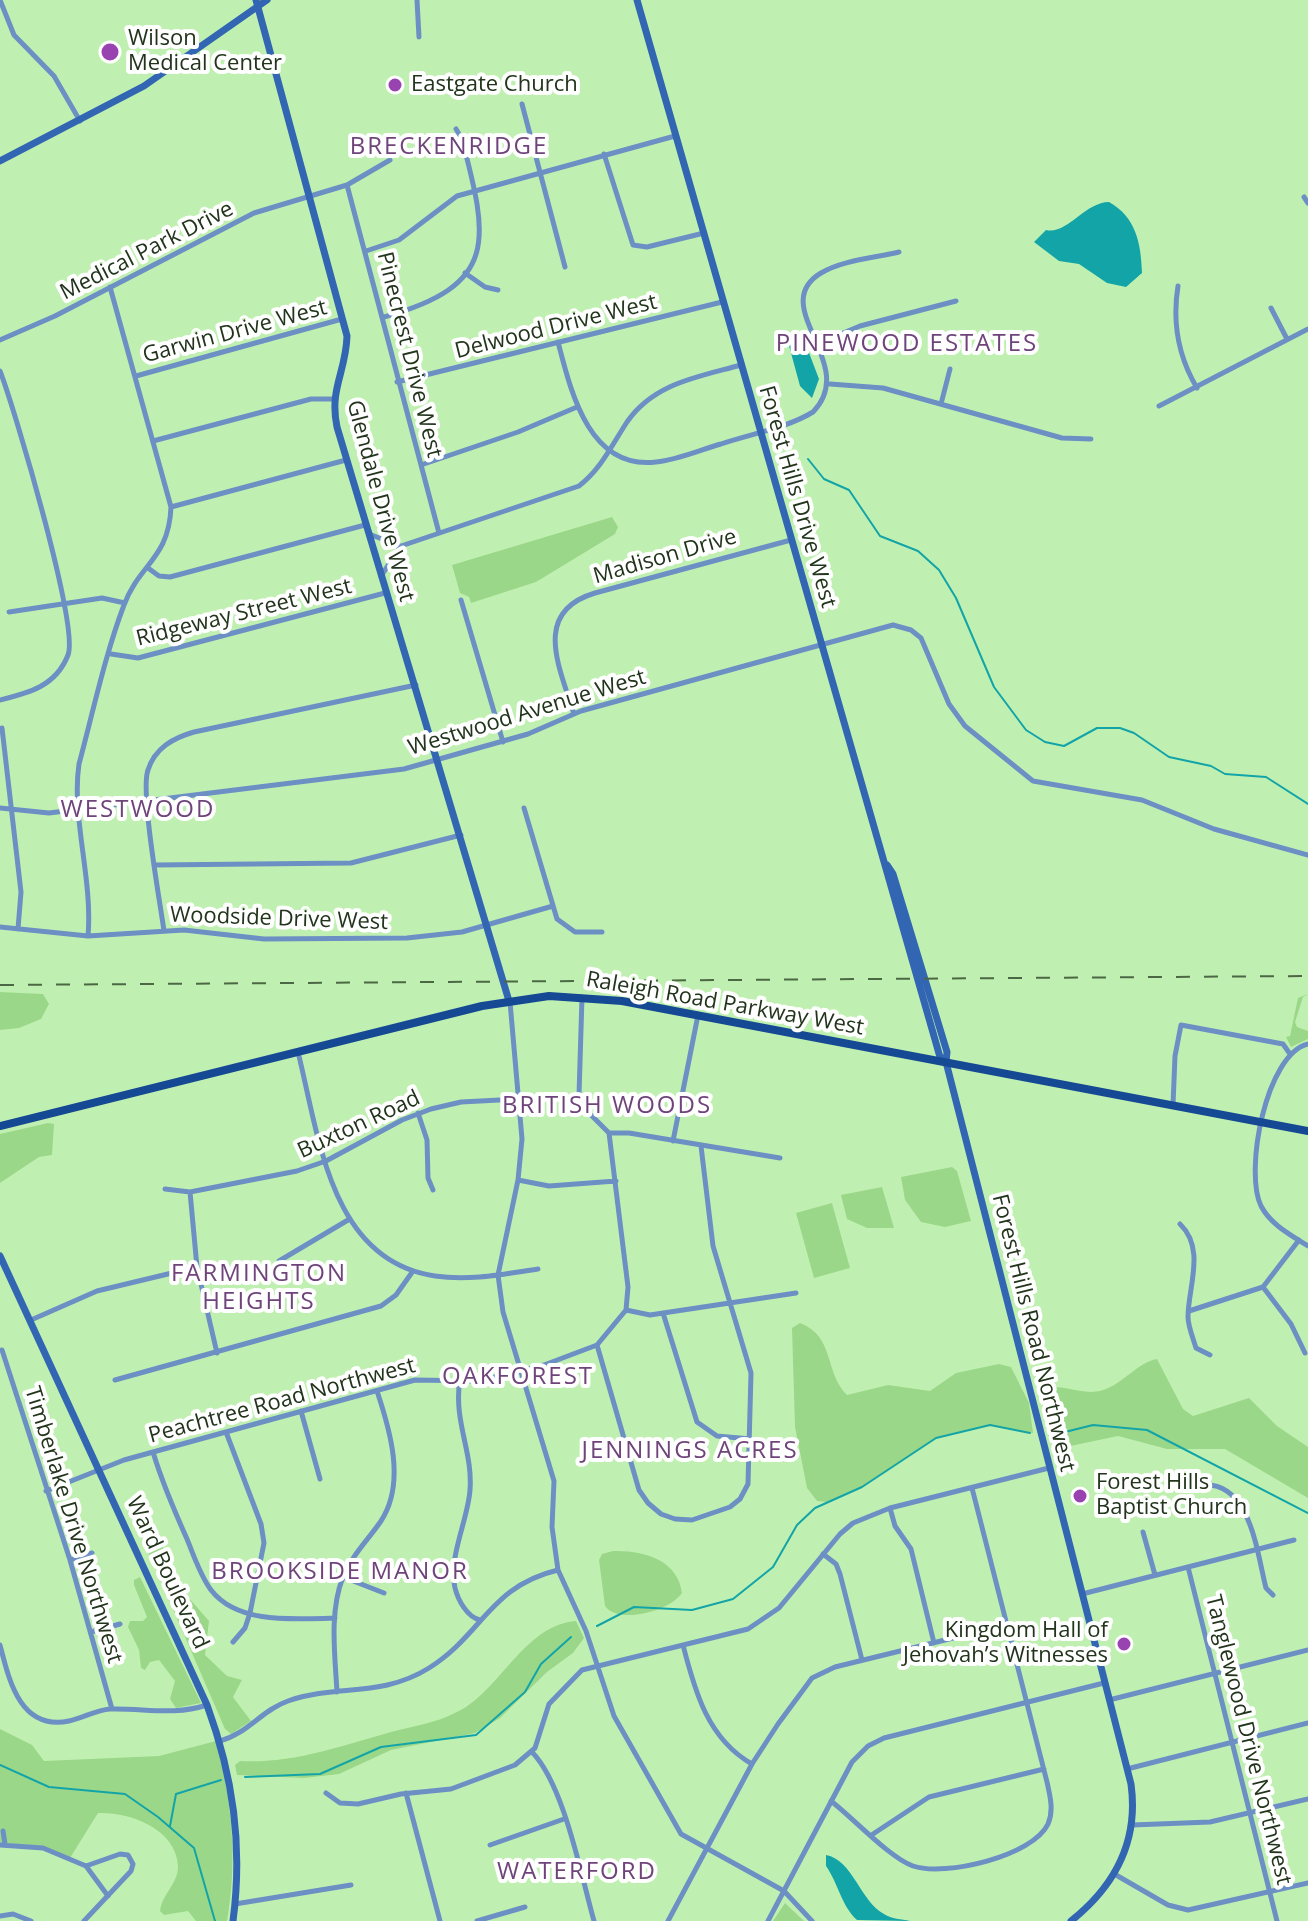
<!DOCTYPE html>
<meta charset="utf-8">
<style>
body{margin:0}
canvas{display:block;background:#c0f0b1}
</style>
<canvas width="1308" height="1921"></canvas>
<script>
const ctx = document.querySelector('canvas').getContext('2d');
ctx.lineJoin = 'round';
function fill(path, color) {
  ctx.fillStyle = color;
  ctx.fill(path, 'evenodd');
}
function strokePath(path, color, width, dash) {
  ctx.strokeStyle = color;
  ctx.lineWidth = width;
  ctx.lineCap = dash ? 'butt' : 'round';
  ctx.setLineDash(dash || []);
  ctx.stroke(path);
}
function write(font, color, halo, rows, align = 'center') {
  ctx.font = font + ' "Open Sans",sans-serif';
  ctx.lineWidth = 8;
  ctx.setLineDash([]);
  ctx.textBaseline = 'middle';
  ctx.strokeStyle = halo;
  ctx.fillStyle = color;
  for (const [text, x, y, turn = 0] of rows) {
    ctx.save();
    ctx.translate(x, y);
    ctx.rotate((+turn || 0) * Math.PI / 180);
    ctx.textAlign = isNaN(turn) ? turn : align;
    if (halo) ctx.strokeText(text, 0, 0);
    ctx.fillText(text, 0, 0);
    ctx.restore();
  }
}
fill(new Path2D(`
 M612,517L618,527L615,534L536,582L471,603L469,597L460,593L452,565Z
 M0,992L43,994L49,1004L41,1019L19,1028L0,1030Z
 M1308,994L1303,997L1295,1022L1297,1027L1308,1031V1039L1291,1047L1286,1037L1290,1036L1298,998Z
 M48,1123L54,1124L52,1155L39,1157L0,1183V1134Z
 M952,1167L957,1171L971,1221L945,1227L921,1222L905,1200L901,1177Z
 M882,1187L894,1228H867L847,1219L841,1195Z
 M832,1203L850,1268L814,1278L796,1213Z
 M800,1323C835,1336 824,1372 847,1395L888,1385L930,1391L956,1373L999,1364L1011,1367L1029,1403L1033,1433L990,1425L936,1438L862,1487L827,1502L817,1501L807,1488L795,1427L792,1328Z
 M1157,1359L1183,1409L1193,1416L1249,1398L1277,1426L1308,1447V1498L1225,1449H1167L1118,1436L1056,1449L1049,1441L1042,1389C1062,1382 1082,1397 1103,1390C1123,1384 1138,1362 1157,1359Z
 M148,1528L157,1534L182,1590L209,1621L205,1655L227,1676L242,1680L233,1697L251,1721L231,1734L225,1729L139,1531Z
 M613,1551C644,1550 678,1560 682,1593C670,1611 619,1625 605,1606L599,1560L602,1554Z
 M140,1577L201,1703L176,1708L170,1699L175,1681L159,1660L150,1662L145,1670L141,1668L139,1650L128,1627L130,1621H143L147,1617L134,1585V1580Z
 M576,1621L584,1638L573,1653L547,1672L500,1718L475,1733L391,1750L339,1774L304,1778L237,1775L235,1765L240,1761C292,1764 341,1746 391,1732C418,1725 442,1722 466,1707C504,1682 527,1625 576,1621Z
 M0,1729L32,1745L44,1761L159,1756L216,1741C232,1801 238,1859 227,1921H196L188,1911L164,1915L160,1911C162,1894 178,1884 178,1866C176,1828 129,1812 98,1813L70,1858L43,1846L0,1843Z
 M785,1903L804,1921H773Z`), '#9bd789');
fill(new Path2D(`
 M1109,202C1136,217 1141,243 1142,273L1126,287L1107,283L1079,264L1059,261L1034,242L1046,230C1067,235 1085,202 1109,202Z
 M799,335L803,337L819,379L812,398L800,386L788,342L792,336Z
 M826,1855C853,1860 860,1901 884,1914C892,1919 901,1919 910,1921L857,1920C841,1905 839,1885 826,1866Z`), '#13a4a8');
strokePath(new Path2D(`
 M808,459L824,479L849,490L880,536L918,551L939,570L956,598L994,687L1026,730L1045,742L1064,746L1097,728H1120L1134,733L1169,757L1211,766L1225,774L1266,777L1308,804
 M1057,1434L1093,1425L1147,1430L1308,1513
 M597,1626L634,1607L692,1610L733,1599L773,1567L797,1525L815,1508L862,1487L936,1438L990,1425L1030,1433
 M0,1765L49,1787L125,1794L158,1817L194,1848L215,1921
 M245,1777L320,1774L381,1747L476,1735L525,1692L541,1664L571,1637
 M170,1826L176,1794L221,1780`), '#13a4a8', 2);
strokePath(new Path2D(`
 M0,0L14,35L54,76L80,121
 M417,0L419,37
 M522,104L565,267
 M604,154L633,245L647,247L704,233
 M347,185L439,533
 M1304,197L1308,203
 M366,251L399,240L457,196L675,136
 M465,273L485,287L498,290
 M1178,286C1172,323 1178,356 1197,388
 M1271,308L1287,339
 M384,317C500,285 488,239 462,139L456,129
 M0,340L55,316L254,213L347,185L390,160
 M558,342C571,392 589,470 656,462C678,460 700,450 721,444C750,434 787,428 813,412C860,364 766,306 821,273C843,260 874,258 899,252
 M817,344L860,326L956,301
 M0,371C15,410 79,626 68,655C56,686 29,693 0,700
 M136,376L342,319
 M397,382L722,302
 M830,384L883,388L1062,438L1091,439
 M941,404L950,369
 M1159,406L1308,329
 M153,441L311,399H332
 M421,465L518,432L577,407
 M171,507L346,460
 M369,534L400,546
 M148,568L159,576L170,577L365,525
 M381,576L401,546L579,486C601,469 612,445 627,422C654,383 698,377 741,365
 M461,600L503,742
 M9,612L102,598L125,603
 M111,654L138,658L385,593
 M574,714C560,668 531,612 595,593L791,540
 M2,728L21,892L18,929
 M0,808L49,813L404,769L528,734L581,711L893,625L911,630L921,638L949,704L965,726L1033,781L1142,800L1214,829L1308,855
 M524,808L557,919L575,932H602
 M155,865L351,863L461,835
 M0,927L88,936L184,930L264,939L407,938L462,932L553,906
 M164,931C160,902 140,791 148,770C155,748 173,738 194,732L416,685
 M88,936C93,879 71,817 79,764C93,712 105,655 124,605C139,564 169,559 171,507L110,287
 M582,997L579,1095L584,1108L609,1133L628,1287L626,1310
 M510,1002L522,1139L518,1180L498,1275L503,1312L554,1481L552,1527L558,1570L586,1631L614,1716L681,1834L784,1891L812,1921
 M1308,1044C1266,1054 1244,1171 1261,1206C1271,1225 1291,1235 1308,1246
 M298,1052C319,1136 330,1261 435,1276C470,1281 504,1274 538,1269
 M1173,1105L1175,1056L1181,1025L1283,1044L1290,1054
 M418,1113L427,1140L428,1178L433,1190
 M609,1133H629L780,1158
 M673,1141L698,1015
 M518,1180L549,1186L616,1181
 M165,1189L190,1192L297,1171L326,1161L402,1120L431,1109L461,1102L519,1099
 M190,1192L197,1267L217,1353
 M1180,1224C1206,1249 1188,1287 1188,1317C1188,1326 1193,1338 1196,1348L1210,1355
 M279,1261L348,1220
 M1263,1287L1291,1324L1305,1353
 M1189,1311L1263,1287L1299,1240
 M663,1313L697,1422L717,1436L751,1439
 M31,1320L97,1291L197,1267
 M597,1345L639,1490L648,1503L661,1514L675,1519L692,1520L730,1507L740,1499L748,1484L751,1373L713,1246L701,1146
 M2,1350L70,1560L112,1709
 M460,1379C453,1421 473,1451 470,1490C468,1520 448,1557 455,1588C458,1600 467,1617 480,1620
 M115,1380L381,1306L396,1295L413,1271
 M301,1411L320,1479
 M226,1432L261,1524L264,1543L250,1613L245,1628L233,1642
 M153,1452C162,1482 174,1510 187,1539C194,1556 200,1575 211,1590C238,1625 296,1619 335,1618
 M1201,1485C1251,1480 1257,1554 1266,1588L1273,1595
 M46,1491L124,1460L415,1380L479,1381L544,1365L597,1345L626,1310L650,1315L796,1293
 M890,1508L895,1526L911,1549L934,1643
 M1143,1532L1155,1575
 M823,1554L836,1564L840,1574L862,1660
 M70,1560L92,1553
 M1188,1567L1277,1921
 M343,1577L384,1593
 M1082,1594L1294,1540
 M91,1632L120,1624
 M0,1645C9,1680 20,1731 69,1721C83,1718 96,1710 110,1709C145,1708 173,1716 207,1705
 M683,1645C695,1692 708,1739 752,1764
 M337,1692C335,1655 329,1612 343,1577C352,1555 368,1540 381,1521C406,1483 390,1430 377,1391
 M1109,1700L1308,1650
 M220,1741C247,1734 262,1710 288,1701C336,1684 381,1698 429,1668C482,1635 490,1586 558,1570
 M532,1752C564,1785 581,1875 594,1921
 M1127,1769L1308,1723
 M326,1793L340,1803L358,1804L401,1794L451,1789L515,1765L535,1748L549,1704L582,1670L748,1629L779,1608L840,1534L853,1523L890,1508L1049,1468
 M406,1793L440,1921
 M831,1801C853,1818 890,1858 913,1866C945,1877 1033,1856 1048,1824C1054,1810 1050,1796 1047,1782L972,1488
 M1132,1825L1210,1822L1308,1799
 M3,1831L5,1844
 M873,1834L929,1797L1044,1769
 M0,1845L43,1848L86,1866L120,1854L128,1855L133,1864L131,1871L84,1921
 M490,1845L564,1819
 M86,1866L108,1896
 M1116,1875L1168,1905L1188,1910L1308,1883
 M235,1904L351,1885
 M0,1916L13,1914L31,1921
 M477,1921L525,1907
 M668,1921L752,1764L778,1724L812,1678L835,1667L1006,1625
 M768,1921L852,1762L868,1746L884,1738L1104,1683`), '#6d90c4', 5);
strokePath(new Path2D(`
 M256,0L347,336C346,372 329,389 337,427L509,1001
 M637,0L940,1057L946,1062
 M0,161L144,86L267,0
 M887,865L893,874L947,1052L946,1062L1131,1784C1139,1842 1115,1886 1071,1921
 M0,1256L207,1705C233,1776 243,1845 233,1921`), '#3366b2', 7);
strokePath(new Path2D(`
 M0,1126L482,1006L549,996L622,1001L1308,1131`), '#164993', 8);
strokePath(new Path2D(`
 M0,985L1308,976`), '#4c6744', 2, [14, 14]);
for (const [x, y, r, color] of [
 [110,52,10,"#9943b0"],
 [395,85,8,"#9943b0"],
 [1080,1496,8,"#9943b0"],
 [1124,1644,8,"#9943b0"]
]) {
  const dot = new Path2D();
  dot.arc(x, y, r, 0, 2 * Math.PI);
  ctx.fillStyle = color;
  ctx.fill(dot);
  strokePath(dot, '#fff', 3);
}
write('22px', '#22351c', '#fff', [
 ["Wilson",128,39],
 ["Medical Center",128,64],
 ["Eastgate Church",411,85],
 ["Forest Hills",1096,1483],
 ["Baptist Church",1096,1508],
 ["Kingdom Hall of",1108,1631,"right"],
 ["Jehovah’s Witnesses",1108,1656,"right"]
], 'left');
write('22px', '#22351c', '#fff', [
 ["Medical Park Drive",147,251,-27],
 ["Delwood Drive West",556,327,-14],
 ["Garwin Drive West",235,332,-15],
 ["Pinecrest Drive West",409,355,76],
 ["Forest Hills Drive West",797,497,74],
 ["Glendale Drive West",380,501,75],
 ["Madison Drive",665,557,-16],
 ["Ridgeway Street West",244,613,-14],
 ["Westwood Avenue West",527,713,-17],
 ["Woodside Drive West",279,919,2],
 ["Raleigh Road Parkway West",725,1004,10],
 ["Buxton Road",359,1125,-25],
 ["Forest Hills Road Northwest",1033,1333,76],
 ["Peachtree Road Northwest",282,1401,-15],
 ["Timberlake Drive Northwest",73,1525,73],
 ["Ward Boulevard",167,1573,65],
 ["Tanglewood Drive Northwest",1248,1740,76]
]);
ctx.letterSpacing = '2px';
write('24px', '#6f447b', '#fff', [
 ["BRECKENRIDGE",449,147],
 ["PINEWOOD ESTATES",907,344],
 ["WESTWOOD",138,810],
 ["BRITISH WOODS",607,1106],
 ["FARMINGTON",259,1274],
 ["HEIGHTS",259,1302],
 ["OAKFOREST",518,1377],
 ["JENNINGS ACRES",690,1451],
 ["BROOKSIDE MANOR",340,1572],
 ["WATERFORD",577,1872]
]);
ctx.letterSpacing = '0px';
</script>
